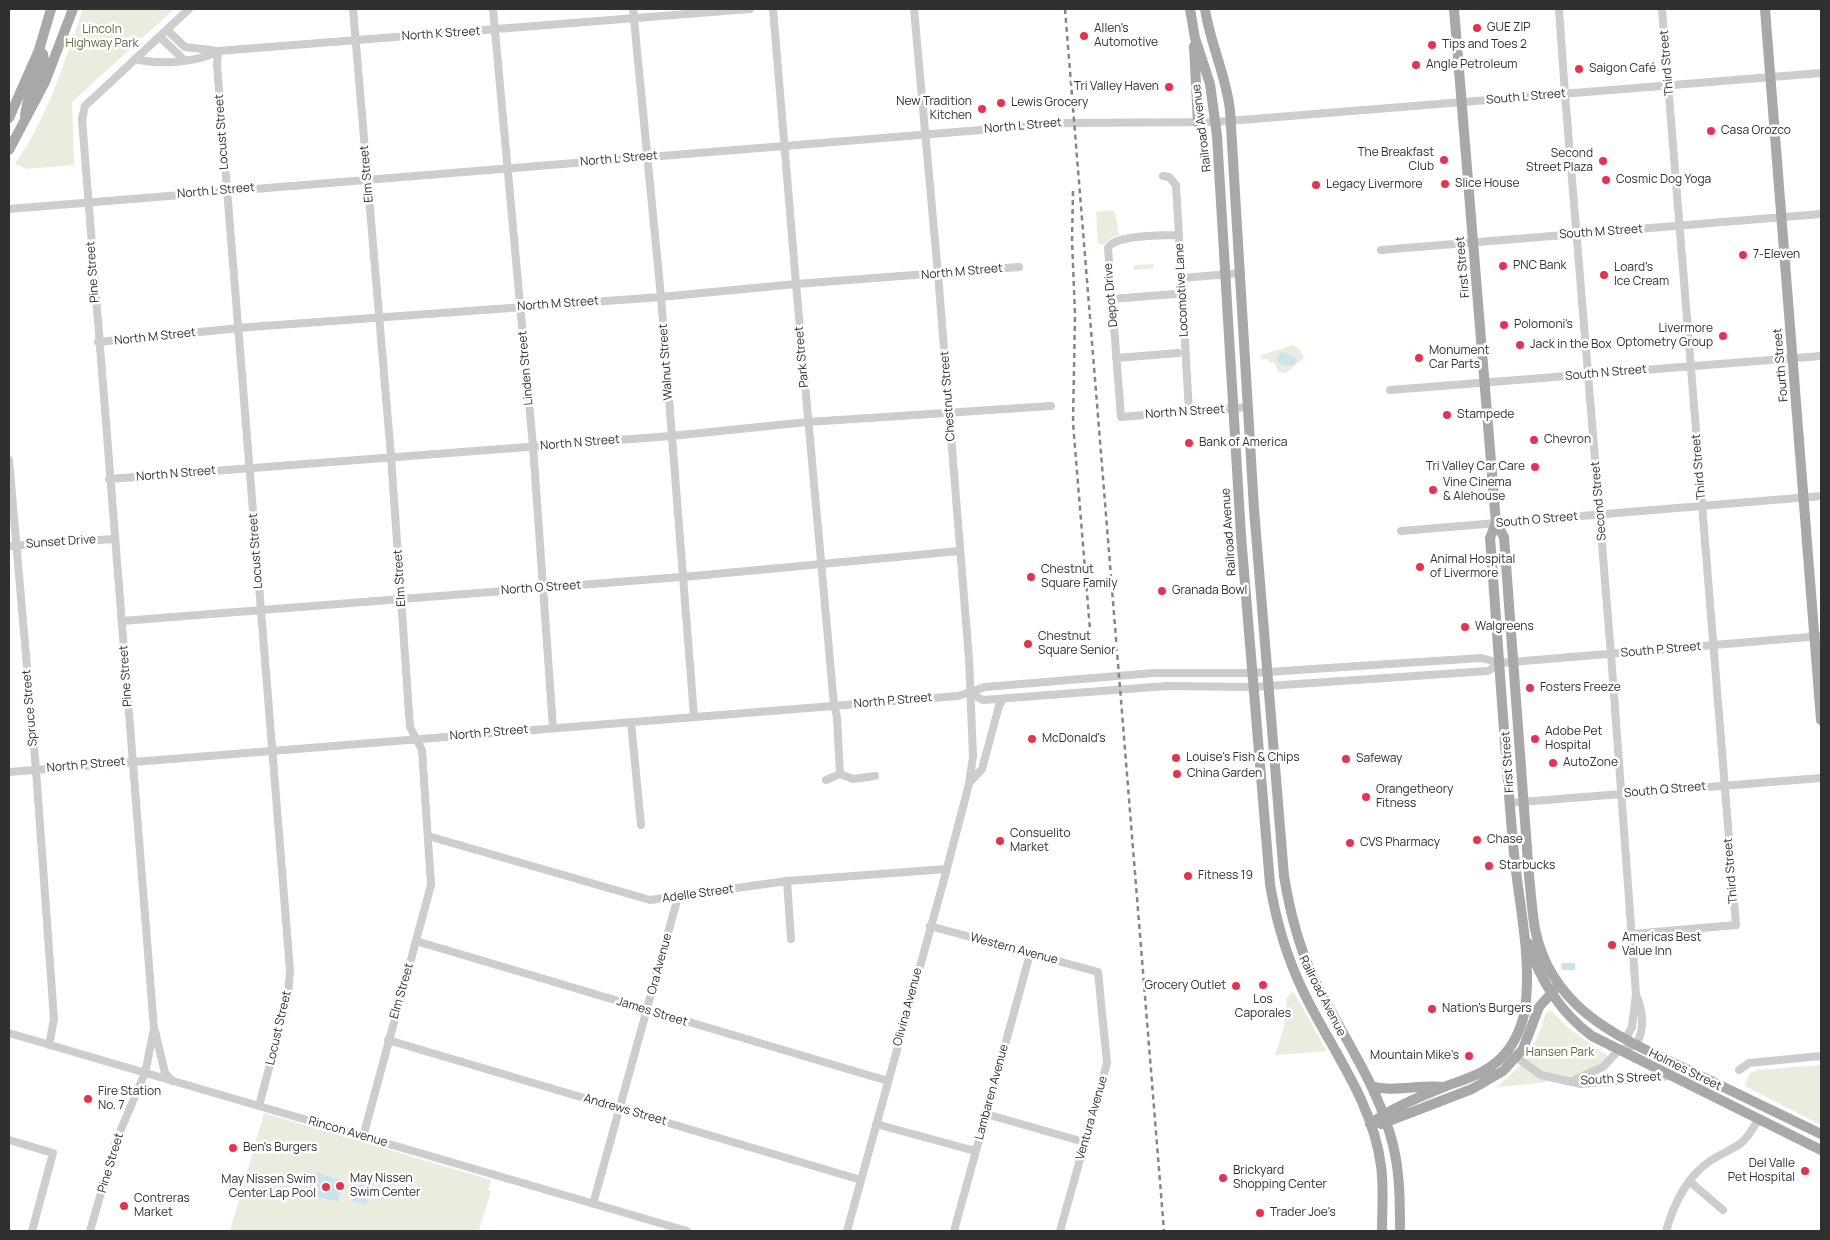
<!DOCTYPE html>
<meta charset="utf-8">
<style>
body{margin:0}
#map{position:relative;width:1830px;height:1240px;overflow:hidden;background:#fff;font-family:Manrope,sans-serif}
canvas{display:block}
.frame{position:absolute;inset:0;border:10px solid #303030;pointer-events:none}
</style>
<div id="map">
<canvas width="1830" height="1240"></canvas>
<div class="frame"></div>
</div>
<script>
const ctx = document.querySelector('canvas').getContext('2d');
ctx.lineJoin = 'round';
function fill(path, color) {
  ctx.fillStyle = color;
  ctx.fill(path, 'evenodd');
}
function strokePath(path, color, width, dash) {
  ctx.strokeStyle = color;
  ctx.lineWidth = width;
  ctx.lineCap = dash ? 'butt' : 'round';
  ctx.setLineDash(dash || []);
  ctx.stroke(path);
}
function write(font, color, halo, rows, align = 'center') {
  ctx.font = font + ' Manrope,sans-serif';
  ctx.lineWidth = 5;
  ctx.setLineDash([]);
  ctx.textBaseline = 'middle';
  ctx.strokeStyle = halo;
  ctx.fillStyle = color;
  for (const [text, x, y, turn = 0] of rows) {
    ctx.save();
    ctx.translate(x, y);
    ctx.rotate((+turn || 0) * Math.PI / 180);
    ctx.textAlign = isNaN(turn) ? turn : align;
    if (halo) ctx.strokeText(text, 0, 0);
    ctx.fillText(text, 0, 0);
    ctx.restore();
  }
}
fill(new Path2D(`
 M83,9H174L72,102L74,165L26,169L15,164C47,119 65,61 83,9Z
 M1112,210L1115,212L1119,235L1110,239L1104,245L1098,243L1096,212Z
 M1153,264L1154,268L1135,270L1133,268L1134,265Z
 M1293,345L1300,350L1304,358L1286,373L1278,372L1274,362H1269L1268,359H1261V355Z
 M1293,991L1327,1051L1275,1055L1284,1027L1287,997Z
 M1551,1010C1567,1029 1586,1042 1607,1055V1059C1576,1082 1533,1084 1496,1087C1525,1065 1535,1048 1546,1013Z
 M1821,1065V1125L1745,1086L1749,1074L1757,1070Z
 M264,1113L491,1180L488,1190L491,1191L479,1231H230Z`), '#e8edde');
fill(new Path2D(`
 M1282,352L1296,358L1295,364L1290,366L1280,364L1276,358Z
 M1561,963H1575V970H1562Z
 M315,1172L344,1181L338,1202L308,1194Z
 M359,1180L372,1184L366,1205L352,1201Z`), '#cae3ed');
strokePath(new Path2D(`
 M353,9L391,456L410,727L422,750L431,885L363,1137
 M493,9L533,446L553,728
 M633,9L661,297L694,716
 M773,9L796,284L834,705L837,717L840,774
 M1559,9L1565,94L1611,654L1636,994C1643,1011 1645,1029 1636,1045L1618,1051L1603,1067L1572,1081
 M167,30L185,47L218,51
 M160,37L184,60
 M218,51L217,65L290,970L288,996L259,1106
 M135,59C160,65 196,63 218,51L750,9
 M1163,176L1169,177L1176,185L1189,412
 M9,209L1067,123L1216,122L1821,73
 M1179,235C1163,236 1116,234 1108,248L1121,417L1248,407
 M1381,250L1821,214
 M1182,278L1241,273
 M1111,299L1175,294
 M98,342L250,327L661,297L796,284L1019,267
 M1116,358L1178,353
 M1390,390L1821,356
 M9,460L36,770L54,1019L49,1045
 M109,479L671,436L808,422L1051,406
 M1401,531L1821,496
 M9,546L114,539
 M122,621L694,576L960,551
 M970,693L983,700L1167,686L1253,687L1488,671L1500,663
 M631,722L641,825
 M9,772L958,696L985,687L1153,673H1252L1481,658L1500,663L1821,636
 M826,780L840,774L853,779L875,776
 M969,783L982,769L999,706L1003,699
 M1509,803L1821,778
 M428,836L650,900L787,881L946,869
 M787,881L791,939
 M930,926L1098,972L1107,1063L1060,1231
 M1632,934L1736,925L1662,9
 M416,941L888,1081
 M155,1031L165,1073L172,1081
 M9,1033L687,1231
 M388,1040L861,1180
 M1625,1040L1632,1027L1636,994
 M1508,1051L1541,1075L1581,1084L1670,1076
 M1739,1070L1749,1063L1821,1056
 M986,1114L1084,1142
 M876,1124L975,1151
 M9,1140L53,1153L32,1231
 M1689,1181L1723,1210
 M593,1204L678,897
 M90,1231L116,1141L145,1073L154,1029L82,119L85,106L189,9
 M847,1231L945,876L969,784L973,756L969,659L938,274L914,9
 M954,1231L1030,954
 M1666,1231C1674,1204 1686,1177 1710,1161C1737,1144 1741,1150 1758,1120`), '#cdcdcd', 8);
strokePath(new Path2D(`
 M1190,9L1195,38L1210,84L1217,136L1241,536L1270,884C1276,921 1287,958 1304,993C1331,1049 1373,1102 1381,1166C1384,1187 1382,1210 1382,1231
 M1205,9C1210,43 1226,75 1230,110L1254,509L1284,876C1290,913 1299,948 1315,981C1340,1032 1374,1079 1390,1134C1400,1166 1400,1198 1400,1231
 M1454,9L1496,523L1504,537L1529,876C1531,893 1532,912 1535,929C1551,1009 1618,1037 1684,1068C1730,1090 1776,1112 1821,1134
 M1765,9L1821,720
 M1194,46L1198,123
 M25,115L28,100L44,61L43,54L39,50
 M9,118L39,50L51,9
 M9,150L45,82L73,9
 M1528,943C1540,980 1561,1013 1592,1036L1821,1150
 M1371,1086C1393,1093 1420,1084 1444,1087
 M1370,1124C1392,1108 1418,1097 1444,1087C1468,1078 1492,1072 1508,1050C1518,1037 1525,1018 1526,1001C1531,949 1517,895 1513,843C1504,742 1498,640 1490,538L1496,523
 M1381,1124L1472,1089L1503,1071L1523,1049L1539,1007L1555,989`), '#a8a8a8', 10);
strokePath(new Path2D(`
 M1065,9L1164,1231
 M1073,191L1072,240L1075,314L1073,423L1091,642`), '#858585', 2.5, [5, 4]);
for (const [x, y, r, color] of [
 [1477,28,5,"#e83152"],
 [1084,36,5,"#e83152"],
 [1432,45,5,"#e83152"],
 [1416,65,5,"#e83152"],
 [1579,69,5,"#e83152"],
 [1169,87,5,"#e83152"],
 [1001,103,5,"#e83152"],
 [982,109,5,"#e83152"],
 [1711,131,5,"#e83152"],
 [1444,160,5,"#e83152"],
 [1603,161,5,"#e83152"],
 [1606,180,5,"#e83152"],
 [1445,184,5,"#e83152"],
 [1316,185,5,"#e83152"],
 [1743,255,5,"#e83152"],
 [1503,266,5,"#e83152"],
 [1604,275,5,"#e83152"],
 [1504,325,5,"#e83152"],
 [1723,336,5,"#e83152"],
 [1520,345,5,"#e83152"],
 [1419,358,5,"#e83152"],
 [1447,415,5,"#e83152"],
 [1534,440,5,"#e83152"],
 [1189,443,5,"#e83152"],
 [1535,467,5,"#e83152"],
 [1433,490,5,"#e83152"],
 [1420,567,5,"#e83152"],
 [1031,577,5,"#e83152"],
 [1162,591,5,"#e83152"],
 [1465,627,5,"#e83152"],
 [1028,644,5,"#e83152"],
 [1530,688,5,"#e83152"],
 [1032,739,5,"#e83152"],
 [1535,739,5,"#e83152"],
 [1176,758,5,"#e83152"],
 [1346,759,5,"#e83152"],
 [1553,763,5,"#e83152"],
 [1177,774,5,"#e83152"],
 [1366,797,5,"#e83152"],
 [1477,840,5,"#e83152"],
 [1000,841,5,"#e83152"],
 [1350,843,5,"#e83152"],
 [1489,866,5,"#e83152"],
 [1188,876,5,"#e83152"],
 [1612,945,5,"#e83152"],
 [1263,985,5,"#e83152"],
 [1236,986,5,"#e83152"],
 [1432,1009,5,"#e83152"],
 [1469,1056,5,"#e83152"],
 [88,1099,5,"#e83152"],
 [233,1148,5,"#e83152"],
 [1805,1171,5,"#e83152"],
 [1223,1178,5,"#e83152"],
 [340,1186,5,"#e83152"],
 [326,1187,5,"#e83152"],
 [124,1206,5,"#e83152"],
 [1260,1213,5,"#e83152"]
]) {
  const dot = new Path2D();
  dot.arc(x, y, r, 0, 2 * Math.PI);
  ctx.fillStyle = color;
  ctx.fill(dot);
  strokePath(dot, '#fff', 2);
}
write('12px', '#303030', '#fff', [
 ["GUE ZIP",1487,28],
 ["Allen's",1094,29],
 ["Automotive",1094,43],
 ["Tips and Toes 2",1442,45],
 ["Angle Petroleum",1426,65],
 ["Saigon Café",1589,69],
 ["Tri Valley Haven",1159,87,"right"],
 ["New Tradition",972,102,"right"],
 ["Kitchen",972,116,"right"],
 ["Lewis Grocery",1011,103],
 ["Casa Orozco",1721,131],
 ["The Breakfast",1434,153,"right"],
 ["Club",1434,167,"right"],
 ["Second",1593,154,"right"],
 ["Street Plaza",1593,168,"right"],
 ["Cosmic Dog Yoga",1616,180],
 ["Slice House",1455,184],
 ["Legacy Livermore",1326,185],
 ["7-Eleven",1753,255],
 ["PNC Bank",1513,266],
 ["Loard's",1614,268],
 ["Ice Cream",1614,282],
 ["Polomoni's",1514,325],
 ["Livermore",1713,329,"right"],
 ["Optometry Group",1713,343,"right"],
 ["Jack in the Box",1530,345],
 ["Monument",1429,351],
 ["Car Parts",1429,365],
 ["Stampede",1457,415],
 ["Chevron",1544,440],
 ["Bank of America",1199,443],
 ["Tri Valley Car Care",1525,467,"right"],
 ["Vine Cinema",1443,483],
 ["& Alehouse",1443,497],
 ["Animal Hospital",1430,560],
 ["of Livermore",1430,574],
 ["Chestnut",1041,570],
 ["Square Family",1041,584],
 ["Granada Bowl",1172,591],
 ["Walgreens",1475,627],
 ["Chestnut",1038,637],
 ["Square Senior",1038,651],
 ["Fosters Freeze",1540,688],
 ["Adobe Pet",1545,732],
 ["Hospital",1545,746],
 ["McDonald's",1042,739],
 ["Louise's Fish & Chips",1186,758],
 ["Safeway",1356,759],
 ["AutoZone",1563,763],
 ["China Garden",1187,774],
 ["Orangetheory",1376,790],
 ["Fitness",1376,804],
 ["Consuelito",1010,834],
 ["Market",1010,848],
 ["Chase",1487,840],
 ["CVS Pharmacy",1360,843],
 ["Starbucks",1499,866],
 ["Fitness 19",1198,876],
 ["Americas Best",1622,938],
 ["Value Inn",1622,952],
 ["Grocery Outlet",1226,986,"right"],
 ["Los",1263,1000,"center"],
 ["Caporales",1263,1014,"center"],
 ["Nation's Burgers",1442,1009],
 ["Mountain Mike's",1459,1056,"right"],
 ["Fire Station",98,1092],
 ["No. 7",98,1106],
 ["Ben's Burgers",243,1148],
 ["Del Valle",1795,1164,"right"],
 ["Pet Hospital",1795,1178,"right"],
 ["Brickyard",1233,1171],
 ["Shopping Center",1233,1185],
 ["May Nissen",350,1179],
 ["Swim Center",350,1193],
 ["May Nissen Swim",316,1180,"right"],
 ["Center Lap Pool",316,1194,"right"],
 ["Contreras",134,1199],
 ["Market",134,1213],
 ["Trader Joe's",1270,1213]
], 'left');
write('12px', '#586d3c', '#fff', [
 ["Lincoln",102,30],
 ["Highway Park",102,44],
 ["Hansen Park",1560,1053]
]);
write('12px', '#303030', '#fff', [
 ["North K Street",441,34,-4],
 ["Third Street",1667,63,-95],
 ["South L Street",1526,97,-5],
 ["North L Street",1023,126,-5],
 ["Railroad Avenue",1202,128,-97],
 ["Locust Street",222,132,-94],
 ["North L Street",619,159,-5],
 ["Elm Street",367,174,-95],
 ["North L Street",216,191,-5],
 ["South M Street",1601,232,-4],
 ["First Street",1463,267,-95],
 ["Pine Street",93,272,-94],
 ["North M Street",962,272,-5],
 ["Locomotive Lane",1182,290,-93],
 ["Depot Drive",1111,295,-95],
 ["North M Street",558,304,-4],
 ["North M Street",155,337,-6],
 ["Park Street",802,357,-95],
 ["Walnut Street",666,362,-94],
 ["Fourth Street",1781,365,-95],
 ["Linden Street",526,368,-95],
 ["South N Street",1606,373,-5],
 ["Chestnut Street",948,396,-94],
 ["North N Street",1185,412,-4],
 ["North N Street",580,443,-5],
 ["Third Street",1699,467,-95],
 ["North N Street",176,474,-5],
 ["Second Street",1599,501,-95],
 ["South O Street",1537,520,-5],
 ["Railroad Avenue",1229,532,-94],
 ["Sunset Drive",61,542,-4],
 ["Locust Street",256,551,-94],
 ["Elm Street",400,578,-94],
 ["North O Street",541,588,-4],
 ["South P Street",1661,650,-5],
 ["Pine Street",126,676,-94],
 ["North P Street",893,701,-5],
 ["Spruce Street",30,708,-95],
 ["North P Street",489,733,-5],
 ["First Street",1508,762,-94],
 ["North P Street",86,765,-5],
 ["South Q Street",1665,790,-5],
 ["Third Street",1731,871,-95],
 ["Adelle Street",698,894,-8],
 ["Western Avenue",1014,949,15],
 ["Ora Avenue",660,964,-75],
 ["Elm Street",402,991,-74],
 ["Railroad Avenue",1322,996,63],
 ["Olivina Avenue",908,1007,-75],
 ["James Street",652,1012,17],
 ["Locust Street",279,1028,-77],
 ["Holmes Street",1685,1070,26],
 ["South S Street",1621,1079,-3],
 ["Lambaren Avenue",992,1092,-75],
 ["Andrews Street",625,1110,16],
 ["Ventura Avenue",1092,1118,-74],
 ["Rincon Avenue",348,1132,16],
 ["Pine Street",111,1163,-73]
]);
</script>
